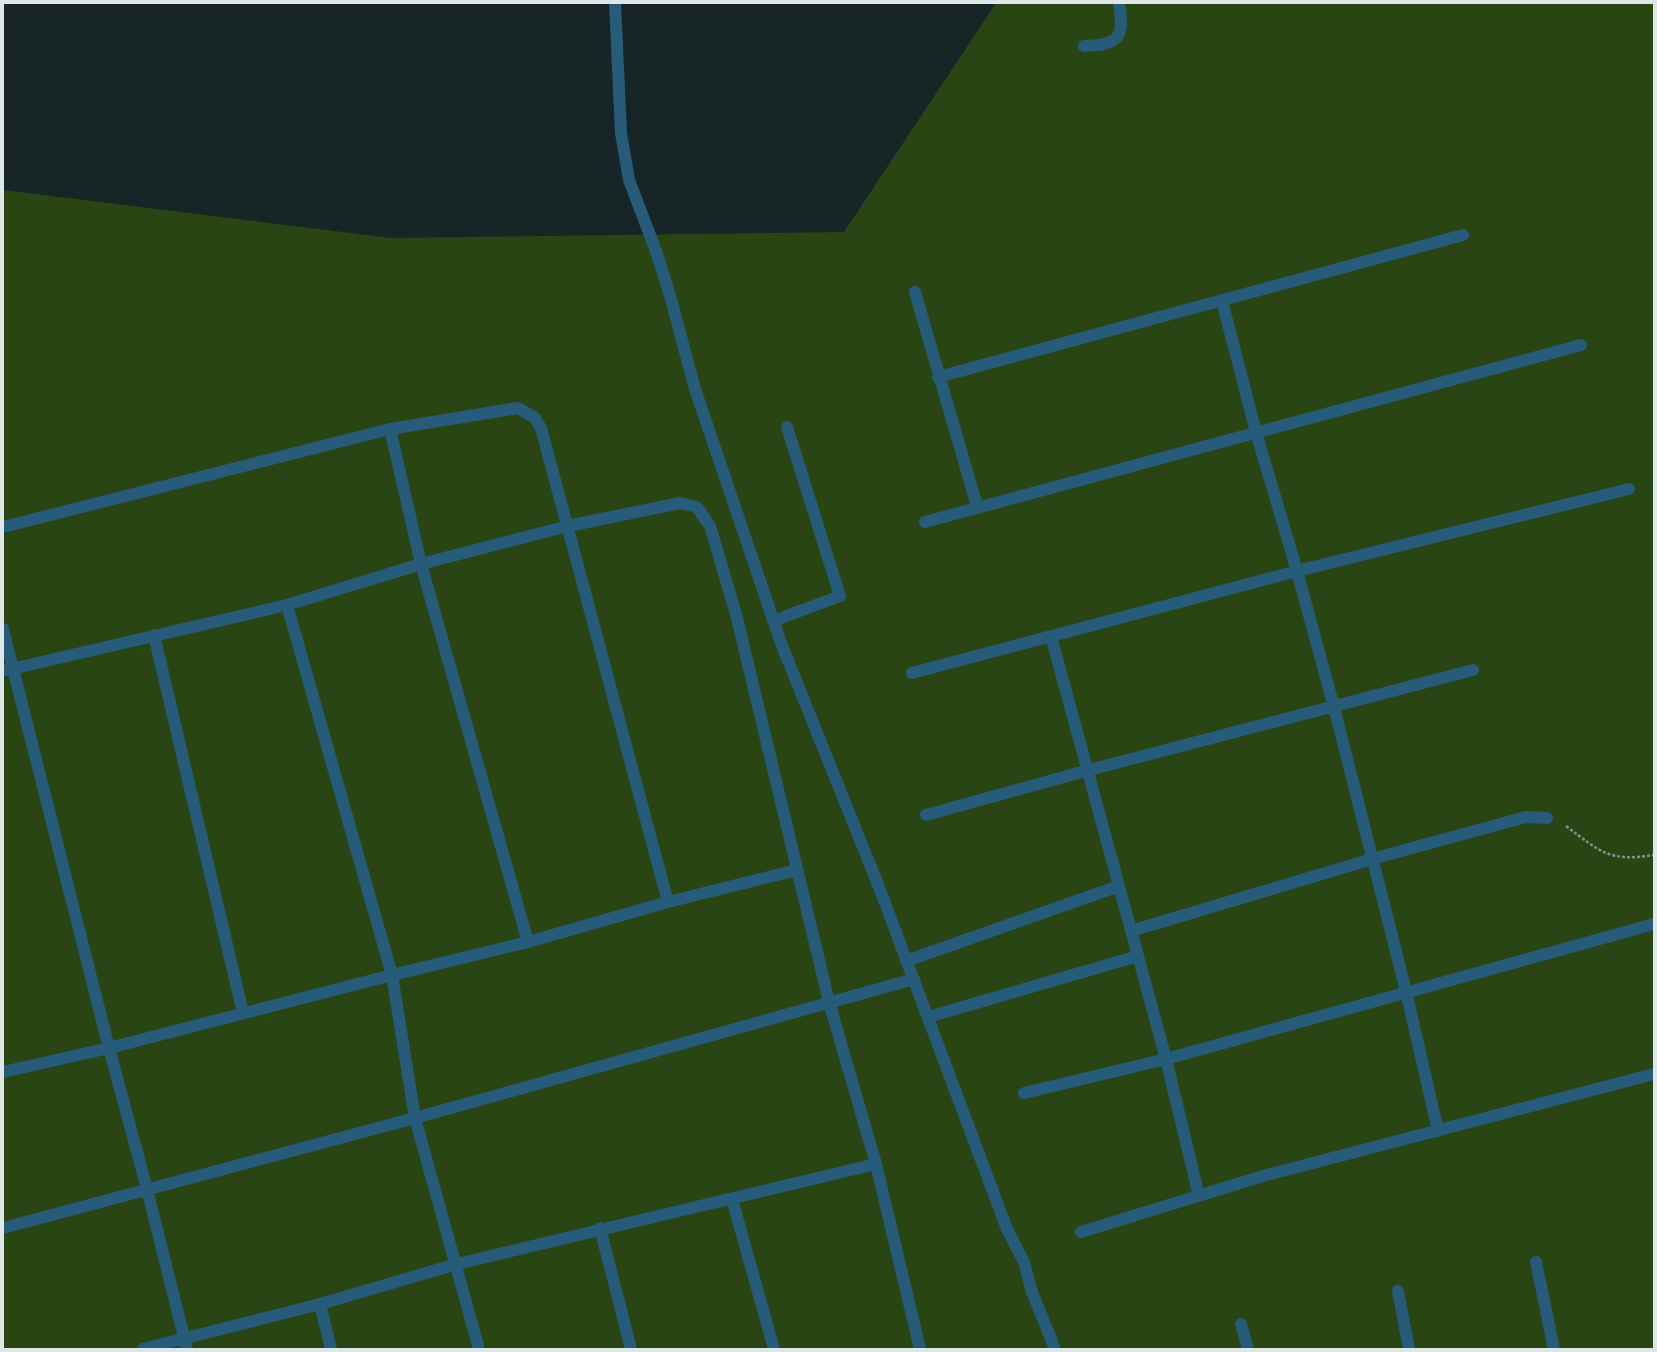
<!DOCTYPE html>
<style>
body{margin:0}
#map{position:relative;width:1657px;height:1352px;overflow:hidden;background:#182526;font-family:Inter,sans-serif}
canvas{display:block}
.frame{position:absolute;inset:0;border:4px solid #dee7e7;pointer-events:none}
</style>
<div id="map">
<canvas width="1657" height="1352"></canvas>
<div class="frame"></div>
</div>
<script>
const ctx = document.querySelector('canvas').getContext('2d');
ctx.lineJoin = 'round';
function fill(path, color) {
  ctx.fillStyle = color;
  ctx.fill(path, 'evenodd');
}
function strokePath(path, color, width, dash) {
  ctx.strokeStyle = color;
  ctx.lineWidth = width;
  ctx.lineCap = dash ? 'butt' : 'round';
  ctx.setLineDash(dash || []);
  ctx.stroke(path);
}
fill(new Path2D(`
 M996,3H1654V1349H3V190L391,238L844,232Z`), '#294513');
strokePath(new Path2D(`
 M1566,826C1601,852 1608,862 1654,855`), '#848f90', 2.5, [3, 2]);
strokePath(new Path2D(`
 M615,3L621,133L629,180L656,251L671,299L695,389L781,643L879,887L1007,1229L1024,1262L1032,1292L1055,1349
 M1084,46C1119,45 1125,38 1119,3
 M915,292L977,506
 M1222,301L1256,432L1297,571L1334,707L1406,991L1438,1131
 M938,377L1463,235
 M390,429L421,564L528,942
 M925,522L1581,345
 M3,527L390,429L518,408L535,418L541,428L668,902
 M287,605L392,975L415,1118L479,1349
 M773,621L840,596L787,427
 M3,629L109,1048L147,1189L187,1349
 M154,635L243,1013
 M1051,636L1166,1059L1199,1196
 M3,671L287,605L421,564L568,526L680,503L697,507L710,526L736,614L829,1002L876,1164L920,1349
 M912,673L1297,571L1629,489
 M926,815L1089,770L1473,670
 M1131,931L1372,859L1526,817L1547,818
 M906,961L1119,886
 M928,1017L1138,956
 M3,1072L109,1048L392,975L528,942L668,902L797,870
 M1024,1093L1166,1059L1654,924
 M732,1199L774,1349
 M3,1228L415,1118L914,979
 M600,1228L631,1349
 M1081,1232L1263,1176L1654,1074
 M1536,1262L1554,1349
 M1398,1291L1409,1349
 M320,1304L331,1349
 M1241,1324L1248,1349
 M143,1349L320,1304L457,1264L876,1164`), '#275b7a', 12);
</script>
